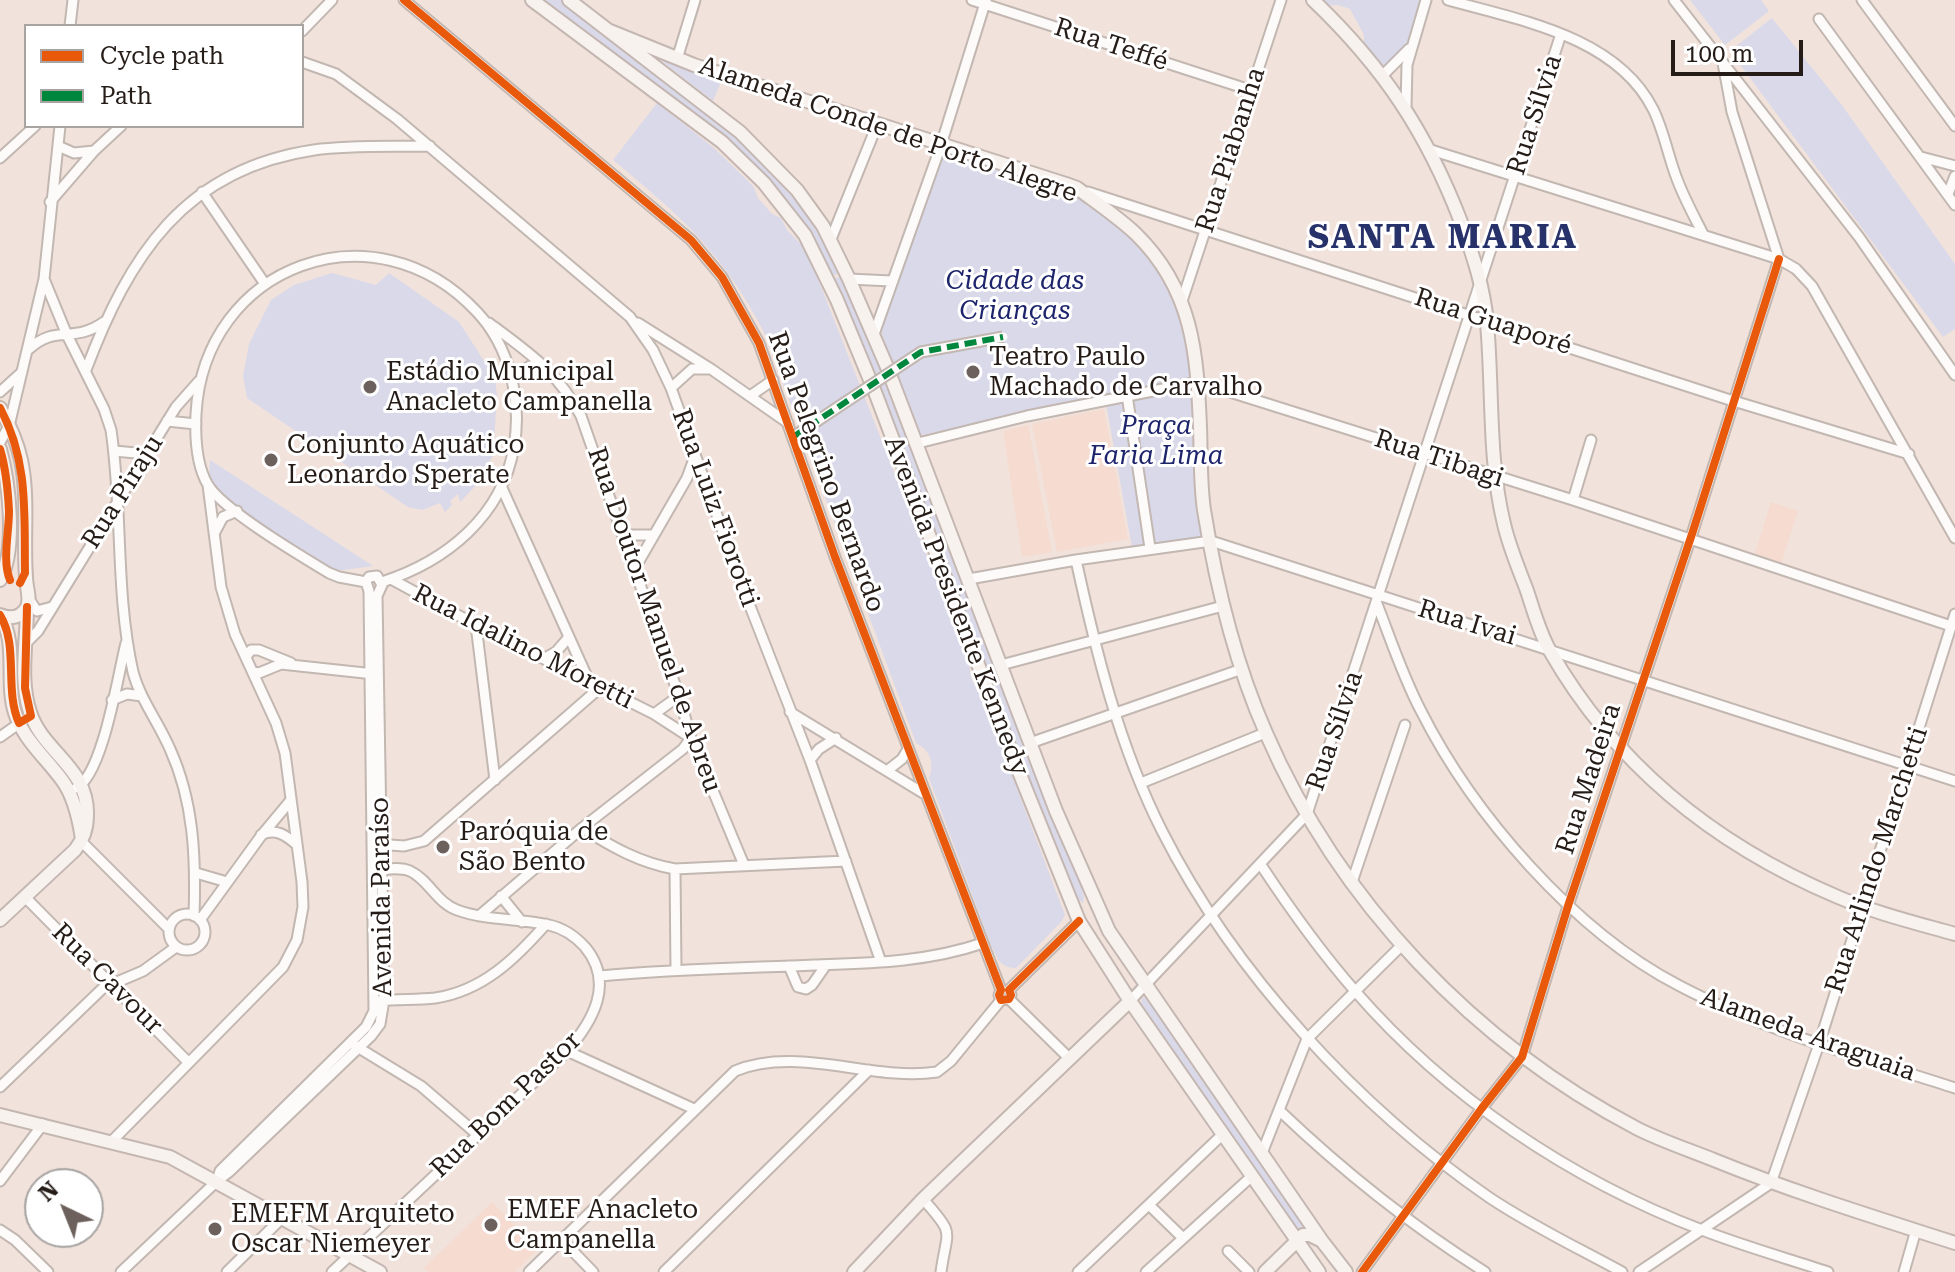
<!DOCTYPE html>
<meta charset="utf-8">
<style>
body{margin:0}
#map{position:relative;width:1955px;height:1272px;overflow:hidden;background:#f1e2db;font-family:"Roboto Serif",serif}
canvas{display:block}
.legend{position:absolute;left:24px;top:24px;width:280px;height:104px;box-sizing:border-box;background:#fff;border:2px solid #a8a4a2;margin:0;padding:10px 14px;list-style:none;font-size:24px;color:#251c17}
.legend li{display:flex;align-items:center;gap:16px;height:40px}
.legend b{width:40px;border:2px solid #a8a4a2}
.north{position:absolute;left:24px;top:1168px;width:80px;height:80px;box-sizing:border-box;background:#fff;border:2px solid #a8a4a2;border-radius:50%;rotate:317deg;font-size:22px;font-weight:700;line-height:32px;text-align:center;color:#251c17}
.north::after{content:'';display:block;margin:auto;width:28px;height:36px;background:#6c615c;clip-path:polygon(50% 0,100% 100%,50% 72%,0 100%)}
.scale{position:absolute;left:1671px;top:40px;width:132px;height:36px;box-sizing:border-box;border:4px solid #251c17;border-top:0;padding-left:10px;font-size:24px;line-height:28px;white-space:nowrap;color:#251c17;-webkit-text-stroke:6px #fff;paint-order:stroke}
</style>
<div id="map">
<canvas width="1955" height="1272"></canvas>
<ul class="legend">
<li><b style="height:10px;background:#e8590c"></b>Cycle path</li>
<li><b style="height:10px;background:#00873e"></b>Path</li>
</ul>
<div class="north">N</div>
<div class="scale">100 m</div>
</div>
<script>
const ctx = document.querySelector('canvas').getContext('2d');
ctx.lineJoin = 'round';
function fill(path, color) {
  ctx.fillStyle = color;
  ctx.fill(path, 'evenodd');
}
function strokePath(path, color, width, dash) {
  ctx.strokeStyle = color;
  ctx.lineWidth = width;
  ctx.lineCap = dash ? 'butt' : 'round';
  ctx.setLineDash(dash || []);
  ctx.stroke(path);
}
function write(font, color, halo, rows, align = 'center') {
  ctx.font = font + ' "Roboto Serif",serif';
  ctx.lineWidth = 6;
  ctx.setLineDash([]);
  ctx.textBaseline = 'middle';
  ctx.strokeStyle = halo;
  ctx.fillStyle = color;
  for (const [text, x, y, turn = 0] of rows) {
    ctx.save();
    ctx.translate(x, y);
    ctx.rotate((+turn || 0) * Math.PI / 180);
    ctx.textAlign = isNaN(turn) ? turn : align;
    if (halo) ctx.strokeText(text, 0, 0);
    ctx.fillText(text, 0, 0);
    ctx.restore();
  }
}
fill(new Path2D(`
 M1104,409L1128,539L1057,552L1032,424Z
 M1028,425L1052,552L1022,557L1003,431Z
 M1771,502L1798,511L1781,564L1754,556Z
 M492,1202L538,1249L515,1272H428L424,1268Z`), '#f5dbd0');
fill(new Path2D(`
 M540,0H563L738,133L826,237L842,272L830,277L816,243L781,198Z
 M1316,0H1423L1410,44L1383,72L1364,49V35L1350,9L1338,5L1323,6Z
 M1690,0H1761L1769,11L1725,45Z
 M1772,18L1841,104L1955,264V329L1943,337L1730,51Z
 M646,49L724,75L713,101Z
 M657,103L714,148L753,186L758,198L772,214L781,218L787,230L801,244L816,274L941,591L954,612L950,618L970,666C969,675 972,683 979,689L1065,915L1061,922L1016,968C999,968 997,957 990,943L929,778C935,763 930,750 916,743L764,332C723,253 681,216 613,160Z
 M944,152L1062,188L1086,202L1137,240L1182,308L1196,378L921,435L879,327Z
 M332,273L376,285L389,273L459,322L495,378L497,396L493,456L483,469L486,475L460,502L458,494L450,501L452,505L445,512L440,503L422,510L408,507L247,398L243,376L249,344L271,300L294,285Z
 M844,275L862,314L1080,884L1084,896L1083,903L1074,896L1014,750L833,279Z
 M1197,383L1205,537L1132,547L1106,404Z
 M210,460L373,566L337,571L268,529L219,492L209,475Z
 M1147,997L1306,1228L1298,1230L1141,1006L1142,998Z`), '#d9d9ea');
const minor = new Path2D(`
 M404,0L691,240L722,277L759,343L835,557L1001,990L999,995L1001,1000L1009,999L1011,995L1009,990L1079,921
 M972,0L1250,90
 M1448,0C1519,20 1616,36 1653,109C1664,131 1668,156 1677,179C1684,198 1694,216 1703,234
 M1674,0L1859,237L1955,375
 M1862,0L1955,126
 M1819,19L1955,205
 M70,26L73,0
 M302,31L332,0
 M677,59L695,0
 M302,62L336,74L397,119L630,317L653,350L671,388L748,601L810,760L881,962
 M1723,63L1732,112L1779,259
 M1382,76L1409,49
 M1406,107L1407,65L1426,0
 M58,146L74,153L94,151
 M1431,150L1779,259L1796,269L1812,286L1955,538
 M1921,157L1955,166
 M0,158L35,126
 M202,192L265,284
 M1088,192L1727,399L1909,454
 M1948,194L1955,176
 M50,202L94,151L121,126
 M831,239L877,125
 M44,279L67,335L104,409L111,430C123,510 115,592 133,672C140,699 159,723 170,749C194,802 196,858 194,916
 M849,279L891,281
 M1182,301L1281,0
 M489,323C528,352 558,372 581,416L679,696L691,738L744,865
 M638,323L711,369L788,423
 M874,334L941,145L986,0
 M29,349C56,324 73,344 104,322
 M86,370C129,256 184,169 314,150C352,145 392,147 430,146
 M512,378L530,366L544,365
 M671,388L692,369H708
 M0,392L22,372
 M1127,395L1150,548
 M750,396L773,380
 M167,421L196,424
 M0,442L9,426L44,279L60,126
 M918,443L1027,416L1198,382L1573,500L1951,626
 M114,451L147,454
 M502,488L588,679
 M1573,500L1591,440
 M215,532L223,517L237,511
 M623,535H652
 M1076,560C1096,652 1119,746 1162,831C1234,973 1359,1108 1490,1198C1532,1226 1578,1248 1622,1272
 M635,568L687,478L695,456
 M391,579L476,625L654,714L691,738L683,749L582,828L479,916
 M969,579L1076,560L1211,541L1955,781
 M366,582L339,577L329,573C301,556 223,510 208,485C196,465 195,436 196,414C204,265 375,202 477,312C510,347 522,401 514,447C502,516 447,561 382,582
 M29,599L37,611L52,607
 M1377,604C1391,640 1403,677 1421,711C1473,814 1574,931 1678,985C1765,1031 1862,1058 1955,1088
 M476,625L495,780
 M27,642L38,631L176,407L199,381
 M246,657L251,650H259L291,663
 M545,658L556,652L569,637
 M1001,665L1223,606
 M253,672L259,673L281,664L374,674
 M112,700L127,694L142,696
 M790,712L923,793
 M654,714L679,696
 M0,737L24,720
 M1030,743L1242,669
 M810,760L819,749L836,738
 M888,770L902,759L908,749
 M1141,783L1265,733
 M76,788C103,775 118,674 126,643
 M582,828C612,847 640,863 675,869L846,861
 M261,835C275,827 287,836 297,845
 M82,842L169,929
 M376,844L404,846L424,841L602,686
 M1261,865C1290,909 1320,951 1355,991C1447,1097 1571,1180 1702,1230C1743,1246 1786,1258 1828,1272
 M675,869L676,969
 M196,873L227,882
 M1352,882L1405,725
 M501,896L522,922
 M25,897L188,1062
 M169 932a18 18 0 1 1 36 0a18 18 0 1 1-36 0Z
 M200,920L261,836L291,800
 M789,966L798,987L806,989L812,985L826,965
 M600,976C672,969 743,968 814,965C872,963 928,962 983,943
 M1009,999L1070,1059
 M379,1001C398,999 417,1000 435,998C483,991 516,958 546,924
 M1130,1001L1307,814L1561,34
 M354,1045L421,1086L478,1135
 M567,1051L694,1109
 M0,1087L103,988L143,971L176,947
 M1280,1111C1343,1171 1412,1226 1485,1272
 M112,1141L283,967L297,940L303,907L302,882L285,753L276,723L235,634L221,587L208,485
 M1262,1153L1307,1039L1402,945
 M0,1181L43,1124
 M217,1181L220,1171L366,1027L374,1011L369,591L366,582
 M923,1199C956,1236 947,1228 941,1272
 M1149,1205L1182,1237
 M0,1230L15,1240L48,1272
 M562,1240L593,1272
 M1228,1251L1249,1272
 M121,1272L217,1181L229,1172L371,1036L380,1024L384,1000L377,596L382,585L377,576L369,577L366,582
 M227,1272L283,1217
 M332,1272L567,1051C593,1021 615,983 585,947C575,936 563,928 549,925C519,918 487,921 457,910C437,903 429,880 410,871C398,866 386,870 374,870
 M529,1272L735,1071C798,1045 873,1082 937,1072L951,1061L1001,1000
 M664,1272L869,1070
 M1078,1272L1223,1134
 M1146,1272L1252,1176
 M1362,1272L1482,1108L1522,1057L1568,906L1693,531L1779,259
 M1639,1272L1771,1183L1819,1044L1955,614
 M1904,1272L1916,1230`);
const major = new Path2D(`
 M532,0L722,142L764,183L805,235L837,300L875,392L1015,762L1079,921L1130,1001L1319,1272
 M569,0L740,132L797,190L823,226L849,279L887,367L1056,811L1109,931L1322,1241L1346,1272
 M1313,0C1383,67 1426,131 1461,222C1473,255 1484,288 1487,323C1493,389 1488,459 1504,524C1509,546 1518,567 1526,588C1533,608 1539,632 1550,651C1616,766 1717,846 1838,897C1875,913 1916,923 1955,934
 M610,31L694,65L1066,184L1077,188C1097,203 1118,217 1136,234C1193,290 1197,353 1200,427C1201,454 1200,483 1204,510C1216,585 1235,663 1266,733C1339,902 1475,1044 1638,1129C1662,1141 1689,1150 1714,1160C1793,1192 1874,1217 1955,1243
 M0,408C9,424 17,441 21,460C29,497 23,539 26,577C26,587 31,598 27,607C21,618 10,619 0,615
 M0,449C9,482 17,549 0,580
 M0,615C18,643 5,682 15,713C23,739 46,758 62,780C74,796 79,819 82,839
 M0,920L75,850C83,840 87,829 87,816C89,767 43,753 30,712C19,680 27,641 27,607
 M0,1115L170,1157L380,1272
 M854,1272L923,1199L1130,1001
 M1265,1272L1303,1235H1310L1322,1241`);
strokePath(minor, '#c2b7b1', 13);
strokePath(major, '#c4b7b1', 16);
strokePath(minor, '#fdfbfa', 9);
strokePath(major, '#f8f2ef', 12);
const minorBridge = new Path2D(`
 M793,437L921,352L1003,337`);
strokePath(minorBridge, '#c2b7b1', 13, []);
strokePath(minorBridge, '#fdfbfa', 9);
strokePath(new Path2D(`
 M793,437L921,352L1003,337`), '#00873e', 6, [12, 6]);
strokePath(new Path2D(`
 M404,0L691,240L722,277L759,343L835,557L1001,990L999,995L1001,1000L1009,999L1011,995L1009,990L1079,921
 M0,408C29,462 24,514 25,573L20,583
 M0,449C6,469 8,490 9,511C9,533 2,561 10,580
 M0,615C19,646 4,689 19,723L31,716L25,688L27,607
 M1362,1272L1482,1108L1522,1057L1568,906L1693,531L1779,259`), '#e8590c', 8);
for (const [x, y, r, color] of [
 [973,372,8,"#6c615c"],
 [370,387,8,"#6c615c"],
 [271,460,8,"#6c615c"],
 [443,847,8,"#6c615c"],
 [491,1225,8,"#6c615c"],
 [215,1229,8,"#6c615c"]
]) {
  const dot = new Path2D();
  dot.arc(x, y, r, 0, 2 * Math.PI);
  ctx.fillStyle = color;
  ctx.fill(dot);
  strokePath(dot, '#fff', 3);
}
write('26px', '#251c17', '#fff', [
 ["Rua Teffé",1111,45,18],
 ["Rua Sílvia",1535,115,-72],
 ["Alameda Conde de Porto Alegre",888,130,19],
 ["Rua Piabanha",1231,150,-72],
 ["Rua Guaporé",1493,322,18],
 ["Rua Tibagi",1439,459,18],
 ["Rua Pelegrino Bernardo",826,472,70],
 ["Rua Piraju",123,492,-58],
 ["Rua Luiz Fiorotti",715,508,70],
 ["Avenida Presidente Kennedy",956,606,69],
 ["Rua Doutor Manuel de Abreu",654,620,71],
 ["Rua Ivai",1467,623,17],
 ["Rua Idalino Moretti",523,647,27],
 ["Rua Sílvia",1335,731,-71],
 ["Rua Madeira",1589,779,-72],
 ["Rua Arlindo Marchetti",1877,860,-72],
 ["Avenida Paraíso",382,897,-91],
 ["Rua Cavour",107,979,45],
 ["Alameda Araguaia",1808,1035,20],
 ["Rua Bom Pastor",506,1105,-44]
]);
write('italic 26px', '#1d246c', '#fff', [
 ["Cidade das",1015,281],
 ["Crianças",1015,311],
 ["Praça",1156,426],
 ["Faria Lima",1156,456]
]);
write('26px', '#251c17', '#fff', [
 ["Teatro Paulo",989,357],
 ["Machado de Carvalho",989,387],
 ["Estádio Municipal",386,372],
 ["Anacleto Campanella",386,402],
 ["Conjunto Aquático",287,445],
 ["Leonardo Sperate",287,475],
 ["Paróquia de",459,832],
 ["São Bento",459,862],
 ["EMEF Anacleto",507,1210],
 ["Campanella",507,1240],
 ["EMEFM Arquiteto",231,1214],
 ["Oscar Niemeyer",231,1244]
], 'left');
ctx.letterSpacing = '2px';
write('bold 34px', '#27316a', '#fff', [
 ["SANTA MARIA",1443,238]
]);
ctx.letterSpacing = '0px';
</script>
